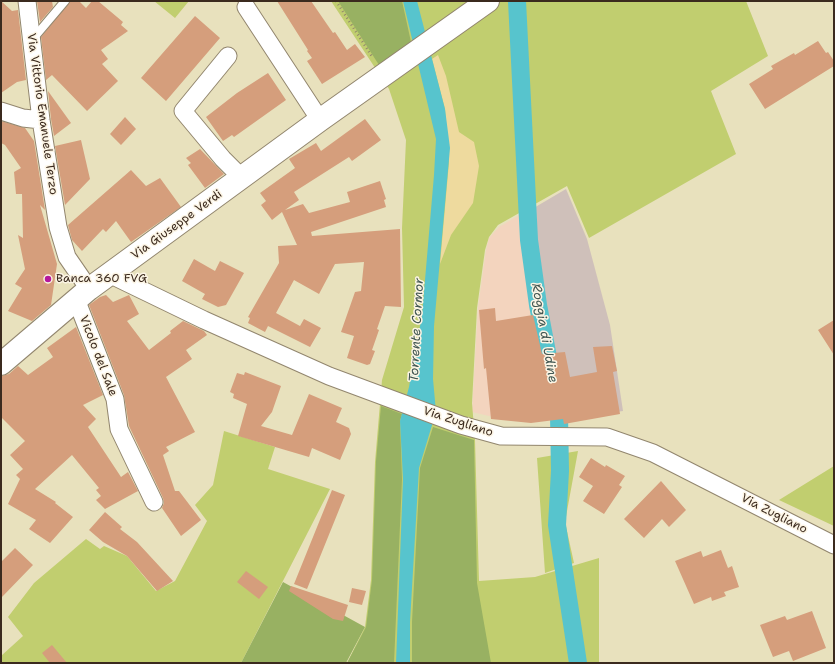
<!DOCTYPE html>
<style>
body{margin:0}
#map{position:relative;width:835px;height:664px;overflow:hidden;background:#e8e1bd;font-family:"Shantell Sans",sans-serif}
canvas{display:block}
.frame{position:absolute;inset:0;border:2px solid #3b2a1e;pointer-events:none}
</style>
<div id="map">
<canvas width="835" height="664"></canvas>
<div class="frame"></div>
</div>
<script>
const ctx = document.querySelector('canvas').getContext('2d');
ctx.lineJoin = 'round';
function fill(path, color) {
  ctx.fillStyle = color;
  ctx.fill(path, 'evenodd');
}
function strokePath(path, color, width, dash) {
  ctx.strokeStyle = color;
  ctx.lineWidth = width;
  ctx.lineCap = dash ? 'butt' : 'round';
  ctx.setLineDash(dash || []);
  ctx.stroke(path);
}
function write(font, color, halo, rows, align = 'center') {
  ctx.font = font + ' "Shantell Sans",sans-serif';
  ctx.lineWidth = 3;
  ctx.setLineDash([]);
  ctx.textBaseline = 'middle';
  ctx.strokeStyle = halo;
  ctx.fillStyle = color;
  for (const [text, x, y, turn = 0] of rows) {
    ctx.save();
    ctx.translate(x, y);
    ctx.rotate((+turn || 0) * Math.PI / 180);
    ctx.textAlign = isNaN(turn) ? turn : align;
    if (halo) ctx.strokeText(text, 0, 0);
    ctx.fillText(text, 0, 0);
    ctx.restore();
  }
}
fill(new Path2D(`
 M526,211V240L536,315L556,417L521,419L489,416L472,412L478,308L486,250L489,238L499,227Z`), '#f3d4be');
fill(new Path2D(`
 M566,189L587,239L610,325L623,411L561,420L532,240V209Z`), '#cfc0ba');
fill(new Path2D(`
 M154,1H189L175,18Z
 M331,1H746L768,56L711,91L736,154L589,238L567,186L498,225L489,237L485,250L477,308L472,403L475,440L479,581L535,577L599,558V663H347L365,627L371,580L375,462L382,380L404,307L402,228L406,140L389,89Z
 M224,431L275,447L268,469L330,489L241,663H1V656L23,636L8,617L34,583L86,539L100,549L104,546L127,556L156,591L175,581L207,521L195,505L213,485Z
 M578,451L565,522L574,563L545,573L537,458Z
 M834,466V526L779,500Z`), '#c1ce6f');
fill(new Path2D(`
 M338,1H402L411,42L379,65Z
 M381,406L402,414L400,421L402,479L394,663H347L366,627L372,580L376,461Z
 M433,427L474,440L477,583L491,663H412V622L420,468Z
 M283,582L365,627L346,663H241Z`), '#98b162');
fill(new Path2D(`
 M438,55L446,76L459,132L474,142L479,166L473,203L451,235L440,264L449,162L445,109L432,59Z`), '#eeda9e');
fill(new Path2D(`
 M403,1H417L445,109L450,148L434,326L433,379L436,412L419,468L410,622V663H396L403,479L400,421L409,387L422,315L434,175L436,139Z`), '#57c4cd');
strokePath(new Path2D(`
 M517,1L529,240L538,305L559,415L560,471L557,525L578,663`), '#57c4cd', 18);
fill(new Path2D(`
 M1,1L12,11L18,10L26,80L17,82L1,93Z
 M37,1H52L53,7L40,22Z
 M70,1H79L86,8L92,1H98L123,22L121,25L128,31L101,50L108,59L102,64L118,81L87,111L52,75L46,80L41,37Z
 M277,1H311L333,33L335,32L347,50L355,44L365,57L322,84L307,61L312,58L307,51L308,50Z
 M195,16L220,38L166,101L141,78Z
 M818,41L826,53L828,52L834,61V66L765,109L749,84L773,69L771,66L794,53L795,55Z
 M268,73L286,100L234,137L232,135L223,141L206,117L237,93Z
 M48,91L71,123L54,136L51,119Z
 M125,117L136,129L121,145L110,134Z
 M365,119L381,140L352,161L349,157L294,192L299,200L285,210L303,204L309,213L350,202L347,192L380,181L386,199L384,200L386,207L311,232L312,236L400,229L401,307L385,306L377,329L379,330L372,350L375,351L370,364L367,365L347,358L354,336L341,332L355,292L361,291L364,262L335,264L319,294L294,280L276,313L300,326L304,319L321,328L310,347L268,326L265,332L248,323L250,318L248,317L279,263L278,246L297,245L282,212L272,220L261,205L266,201L260,193L295,168L289,159L316,143L321,151Z
 M1,121L25,128L34,141L45,210L40,205L57,264L51,305L32,321L8,311L22,288L15,284L25,269L18,235L23,238L22,194H16L14,172L21,168L5,145L1,143Z
 M81,140L90,179L65,205L55,146Z
 M200,149L224,174L205,188L188,165L191,163L186,158Z
 M131,170L146,186L160,178L181,207L131,242L116,221L106,232L103,229L82,251L72,240L68,225Z
 M194,259L215,271L220,261L244,273L226,305L218,307L202,299L205,294L182,281Z
 M106,295L113,302L129,295L139,314L127,321L149,350L171,333L170,331L183,321L204,331L207,335L186,350L192,359L166,377L195,432L166,447L169,451L163,455L175,491H179L201,520L181,536L162,508L164,503L163,498L129,426L124,395L89,305L100,297Z
 M495,308L496,321L533,315L542,354L565,352L570,377L597,372L593,347L612,346L617,371L613,372L620,414L564,424L563,419L531,423L491,419L486,368L484,369L479,310Z
 M834,320V355L818,330Z
 M76,327L103,395L83,405L96,419L88,427L121,477L128,472L138,491L105,509L96,500L101,496L96,490L99,488L72,455L35,489L56,502L55,503L73,517L50,543L29,529L36,520L8,504L20,479L16,475L23,469L10,455L25,441L1,417V376L9,374L18,366L28,375L53,357L47,348Z
 M245,372L281,386L272,412L261,426L292,435L309,394L342,408L336,422L349,428L351,434L340,460L312,448L309,457L238,436L247,404L233,398L234,394L230,392L237,373L244,375Z
 M591,458L605,467L606,465L625,476L619,485L622,487L604,514L583,501L593,486L579,477Z
 M661,481L686,510L669,527L662,519L644,538L624,519Z
 M332,490L345,495L307,589L294,584Z
 M105,512L122,527L120,529L137,542L173,581L157,591L127,556L103,542L89,530Z
 M15,548L33,565L1,598V562Z
 M721,550L728,568L732,566L739,587L724,592L726,596L712,601L711,597L694,604L675,561L701,551L703,557Z
 M246,571L268,587L259,599L237,582Z
 M291,586L348,605L343,621L333,619L289,591Z
 M352,588L366,591L362,605L349,602Z
 M812,611L826,648L793,661L789,651L773,657L760,625L785,616L787,620Z
 M52,645L67,663H50L42,653Z`), '#d59e7c');
const service = new Path2D(`
 M32,40L65,1`);
const minor = new Path2D(`
 M27,1L41,120L58,227L67,257L89,289
 M246,7L320,120
 M228,56L183,111L223,159L242,178
 M1,111L23,118L41,120
 M109,274L204,320L329,376L461,425L501,436L607,437L653,453L834,545
 M76,299L115,399L119,429L154,502`);
const secondary = new Path2D(`
 M1,364L89,289L320,120L488,1`);
strokePath(service, '#92866e', 10);
strokePath(minor, '#92866e', 19);
strokePath(secondary, '#92866e', 24);
strokePath(new Path2D(`
 M336,1L373,58`), '#92866e', 2.5, [1, 3]);
strokePath(service, '#fff', 8);
strokePath(minor, '#fff', 17);
strokePath(secondary, '#fff', 22);
for (const [x, y, r, color] of [
 [48,279,4,"#b5179e"]
]) {
  const dot = new Path2D();
  dot.arc(x, y, r, 0, 2 * Math.PI);
  ctx.fillStyle = color;
  ctx.fill(dot);
  strokePath(dot, '#fcf5e5', 1.5);
}
write('12px', '#3b2a1e', '#fcf5e5', [
 ["Via Vittorio Emanuele Terzo",42,114,82],
 ["Via Giuseppe Verdi",177,225,-36],
 ["Vicolo del Sale",98,356,69],
 ["Via Zugliano",458,422,18],
 ["Via Zugliano",774,514,27]
]);
write('12px', '#3b2a1e', '#fcf5e5', [
 ["Banca 360 FVG",56,279]
], 'left');
write('italic 13px', '#435853', '#fcf5e5', [
 ["Torrente Cormor",417,330,-87],
 ["Roggia di Udine",544,333,80]
]);
</script>
